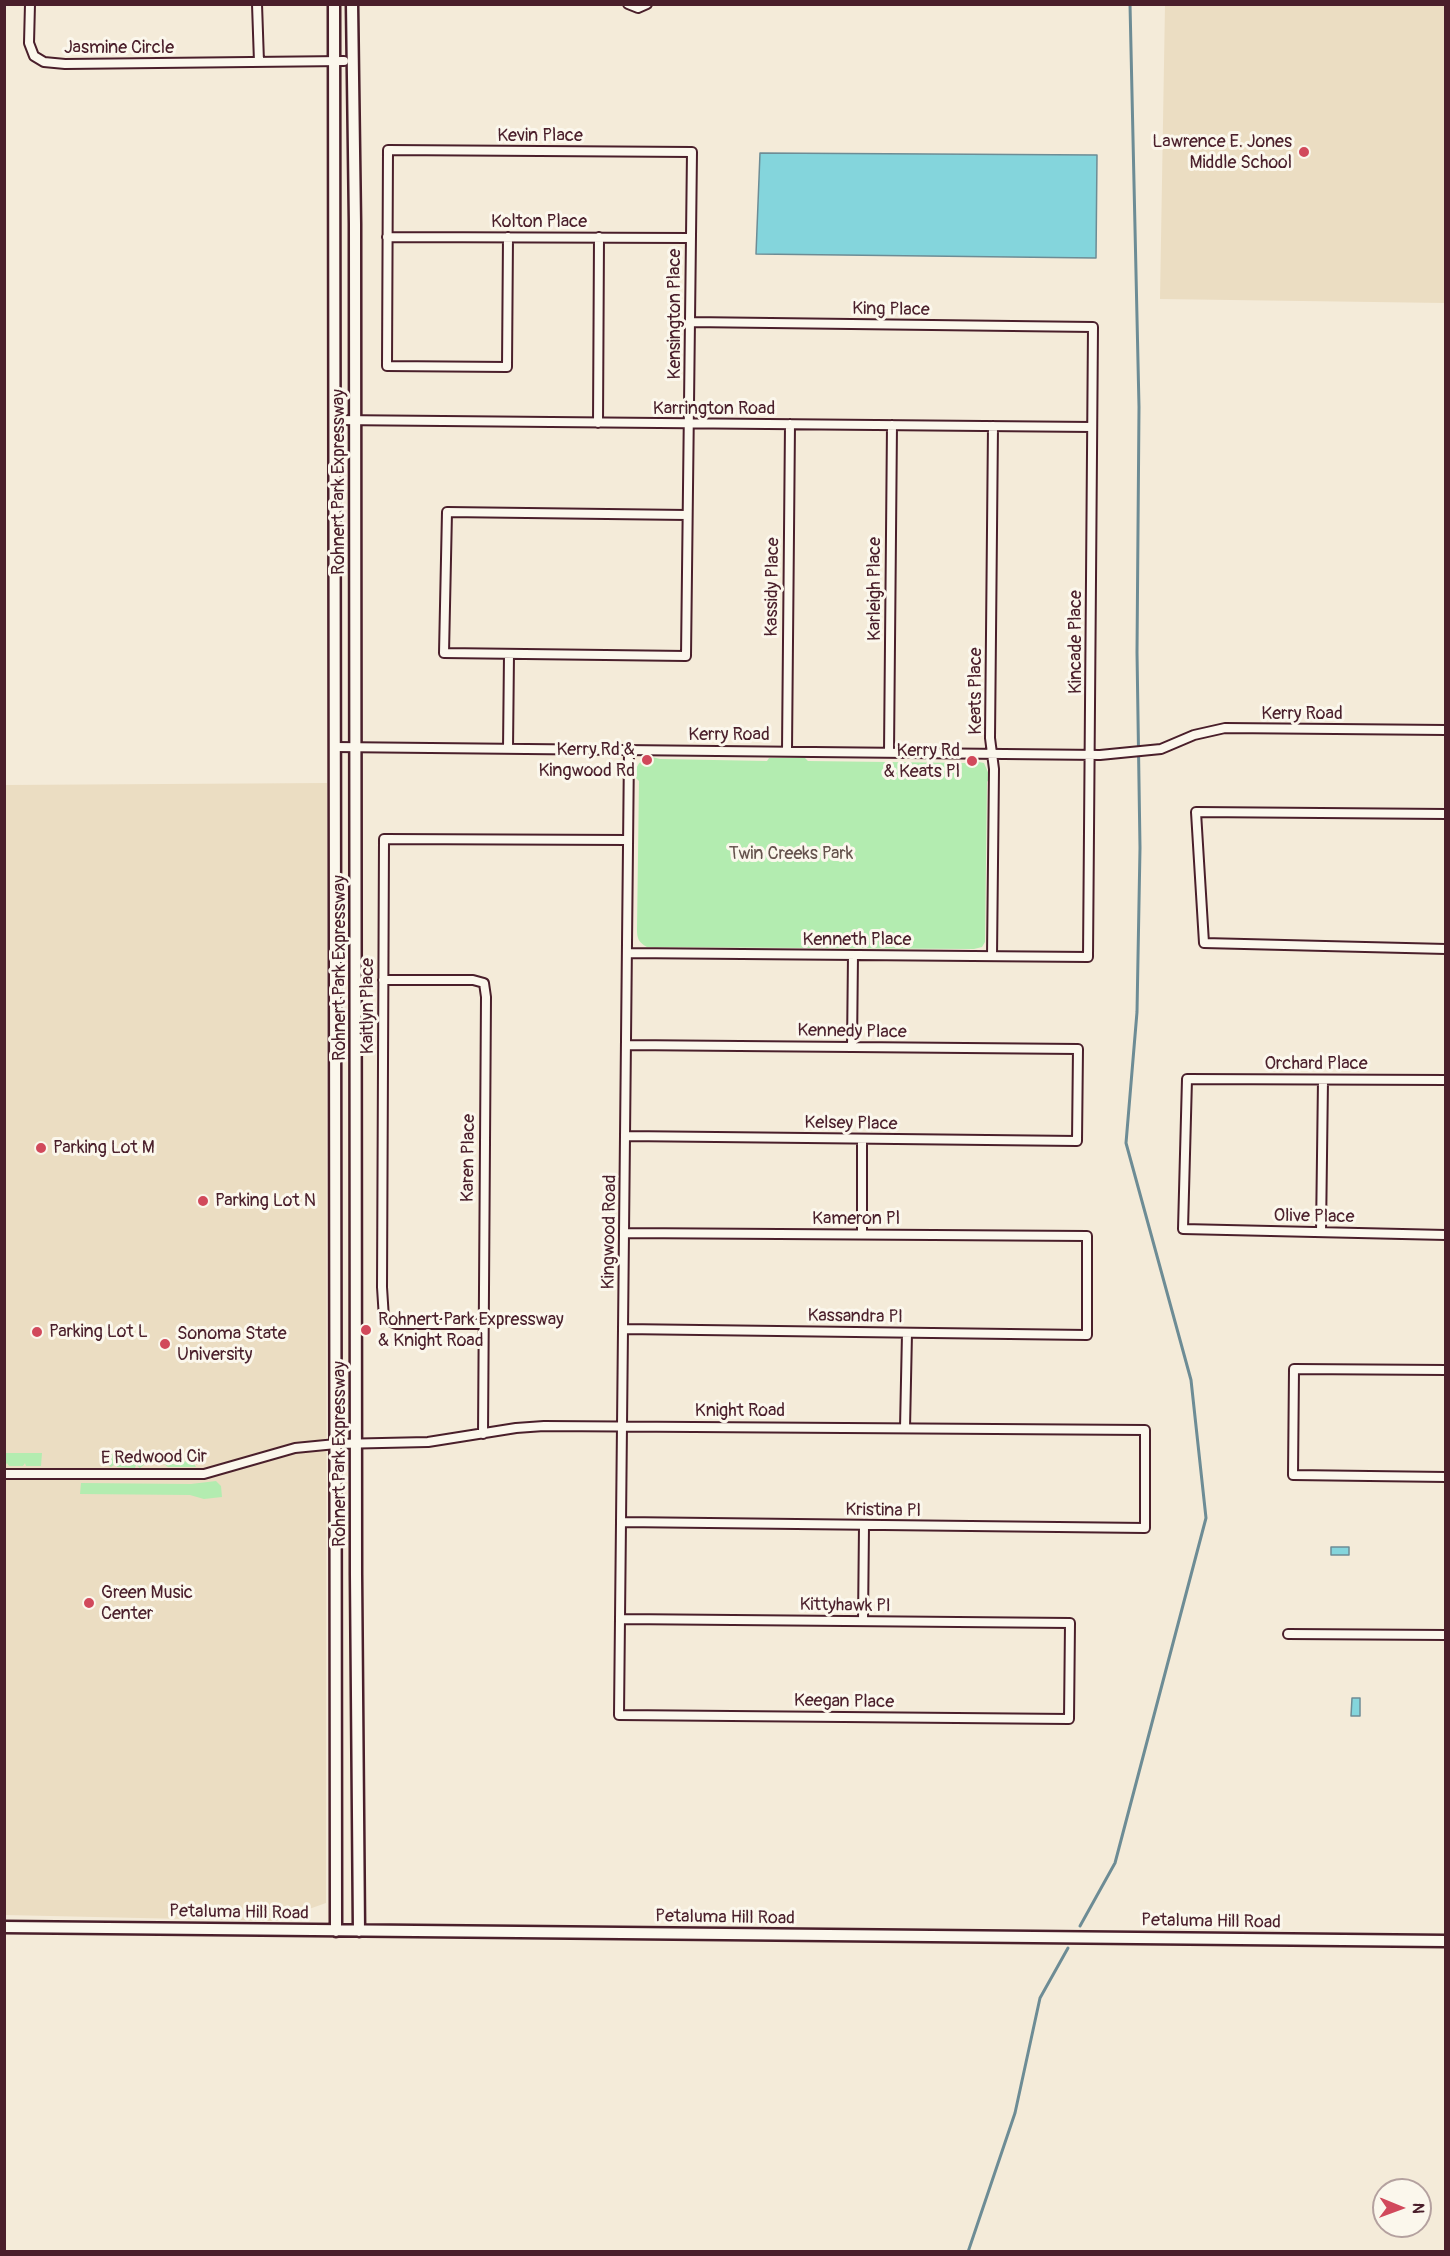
<!DOCTYPE html>
<style>
body{margin:0}
#map{position:relative;width:1450px;height:2256px;overflow:hidden;background:#f4ebd9;font-family:Pangolin,sans-serif}
canvas{display:block}
.frame{position:absolute;inset:0;border:6px solid #4a1f2b;pointer-events:none}
.north{position:absolute;left:1372px;top:2178px;width:60px;height:60px;box-sizing:border-box;background:#fbf7ec;border:2px solid #b4a19f;border-radius:50%;rotate:91deg;font-size:16px;font-weight:700;line-height:24px;text-align:center;color:#4a1f2b}
.north::after{content:'';display:block;margin:auto;width:21px;height:27px;background:#d1495b;clip-path:polygon(50% 0,100% 100%,50% 72%,0 100%)}
</style>
<div id="map">
<canvas width="1450" height="2256"></canvas>
<div class="frame"></div>
<div class="north">N</div>
</div>
<script>
const ctx = document.querySelector('canvas').getContext('2d');
ctx.lineJoin = 'round';
function fill(path, color) {
  ctx.fillStyle = color;
  ctx.fill(path, 'evenodd');
}
function strokePath(path, color, width, dash) {
  ctx.strokeStyle = color;
  ctx.lineWidth = width;
  ctx.lineCap = dash ? 'butt' : 'round';
  ctx.setLineDash(dash || []);
  ctx.stroke(path);
}
function write(font, color, halo, rows, align = 'center') {
  ctx.font = font + ' Pangolin,sans-serif';
  ctx.lineWidth = 6;
  ctx.setLineDash([]);
  ctx.textBaseline = 'middle';
  ctx.strokeStyle = halo;
  ctx.fillStyle = color;
  for (const [text, x, y, turn = 0] of rows) {
    ctx.save();
    ctx.translate(x, y);
    ctx.rotate((+turn || 0) * Math.PI / 180);
    ctx.textAlign = isNaN(turn) ? turn : align;
    if (halo) ctx.strokeText(text, 0, 0);
    ctx.fillText(text, 0, 0);
    ctx.restore();
  }
}
fill(new Path2D(`
 M1165,5H1445V303L1160,299Z
 M327,783L326,1903L275,1921L5,1915V785Z`), '#ebddc2');
fill(new Path2D(`
 M652,757L660,759L767,761L769,758H805L808,761L965,763L968,760L984,763L990,777L987,782L985,942L982,947L974,949L647,947C638,942 637,938 637,929L639,781L636,778C635,766 639,759 652,757Z
 M5,1453H42L41,1466H26L25,1463L23,1466H9L7,1463L5,1466Z
 M103,1454L150,1456V1460L140,1468L136,1465L135,1468L117,1467L115,1464L111,1467L103,1462Z
 M164,1461L176,1465L177,1461L193,1462L196,1467H168L163,1463Z
 M216,1481L221,1486L222,1497L204,1499L190,1495L80,1494L81,1483L191,1484Z`), '#b3ecb0');
const water = new Path2D(`
 M760,153L1097,155L1096,258L756,254Z
 M1331,1547H1349V1555H1331Z
 M1352,1698H1360V1716H1351Z`);
fill(water, '#84d5dc');
strokePath(water, '#6d8c95', 1.5);
strokePath(new Path2D(`
 M1080,1926L1115,1863L1206,1518L1191,1380L1126,1143L1137,1012L1140,848L1137,652L1139,407L1130,4
 M968,2252L1015,2113L1040,1998L1068,1948`), '#6d8c95', 3);
const street = new Path2D(`
 M30,4L29,43L34,56L44,62L65,64L344,61
 M257,4L259,62
 M628,4L638,8L647,4
 M387,237L690,238
 M508,237L507,367L387,366L388,150L692,152L686,656L444,653L447,512L687,515
 M335,420L1092,427
 M598,423L599,237
 M335,747L1100,755L1161,749L1194,735L1225,728L1446,730
 M508,749L509,654
 M787,750L790,424
 M889,752L892,425
 M1446,814L1196,812L1204,943L1446,949
 M627,953L1088,957L1093,327L690,322
 M992,956L994,769L990,738L993,426
 M383,980H473L484,983L486,997L483,1434
 M852,1047L853,955
 M1446,1080L1187,1079L1183,1229L1446,1235
 M626,1136L1077,1141L1078,1049L627,1045
 M1321,1232L1323,1080
 M862,1234V1139
 M482,1324H396L384,1319L382,1287L384,839L628,840
 M623,1329L1087,1335V1236L625,1233
 M1446,1370L1294,1369L1293,1475L1446,1477
 M905,1428L907,1333
 M4,1474H204L295,1448L336,1444L428,1442L516,1428L544,1426L1145,1430V1528L622,1522
 M621,1619L1070,1623L1069,1719L619,1715L629,750
 M863,1621L864,1526
 M1288,1634L1446,1635`);
const secondary = new Path2D(`
 M334,4L336,1931
 M352,4L355,224L356,1575L359,1931
 M4,1927L1446,1941`);
strokePath(street, '#4a1f2b', 12);
strokePath(secondary, '#4a1f2b', 15);
strokePath(street, '#fbf7ec', 8);
strokePath(secondary, '#fbf7ec', 10);
for (const [x, y, r, color] of [
 [1304,152,6,"#d1495b"],
 [647,760,6,"#d1495b"],
 [972,761,6,"#d1495b"],
 [41,1148,6,"#d1495b"],
 [203,1201,6,"#d1495b"],
 [366,1330,6,"#d1495b"],
 [37,1332,6,"#d1495b"],
 [165,1344,6,"#d1495b"],
 [89,1603,6,"#d1495b"]
]) {
  const dot = new Path2D();
  dot.arc(x, y, r, 0, 2 * Math.PI);
  ctx.fillStyle = color;
  ctx.fill(dot);
  strokePath(dot, '#fbf7ec', 2);
}
write('18px', '#4a1f2b', '#fbf7ec', [
 ["Jasmine Circle",119,48],
 ["Kevin Place",540,136],
 ["Kolton Place",539,222],
 ["King Place",891,310,1],
 ["Kensington Place",675,314,-90],
 ["Karrington Road",714,409],
 ["Rohnert Park Expressway",339,482,-90],
 ["Kassidy Place",773,587,-89],
 ["Karleigh Place",875,589,-90],
 ["Kincade Place",1076,642,-90],
 ["Keats Place",976,691,-90],
 ["Kerry Road",1302,714],
 ["Kerry Road",729,735],
 ["Kenneth Place",857,940],
 ["Rohnert Park Expressway",340,968,-90],
 ["Kaitlyn Place",368,1006,-90],
 ["Kennedy Place",852,1032,1],
 ["Orchard Place",1316,1064],
 ["Kelsey Place",851,1124,1],
 ["Karen Place",469,1158,-89],
 ["Olive Place",1314,1217,1],
 ["Kameron Pl",856,1219],
 ["Kingwood Road",610,1232,-89],
 ["Kassandra Pl",855,1317,1],
 ["Knight Road",740,1411],
 ["Rohnert Park Expressway",340,1454,-90],
 ["E Redwood Cir",154,1458,-1],
 ["Kristina Pl",883,1511,1],
 ["Kittyhawk Pl",845,1606,1],
 ["Keegan Place",844,1702,1],
 ["Petaluma Hill Road",239,1913,1],
 ["Petaluma Hill Road",725,1918,1],
 ["Petaluma Hill Road",1211,1922,1]
]);
write('18px', '#4a1f2b', '#fbf7ec', [
 ["Lawrence E. Jones",1292,142,"right"],
 ["Middle School",1292,163,"right"],
 ["Kerry Rd &",635,750,"right"],
 ["Kingwood Rd",635,771,"right"],
 ["Kerry Rd",960,751,"right"],
 ["& Keats Pl",960,772,"right"],
 ["Parking Lot M",53,1148],
 ["Parking Lot N",215,1201],
 ["Rohnert Park Expressway",378,1320],
 ["& Knight Road",378,1341],
 ["Parking Lot L",49,1332],
 ["Sonoma State",177,1334],
 ["University",177,1355],
 ["Green Music",101,1593],
 ["Center",101,1614]
], 'left');
write('18px', '#64524c', '#fbf7ec', [
 ["Twin Creeks Park",791,854]
]);
</script>
